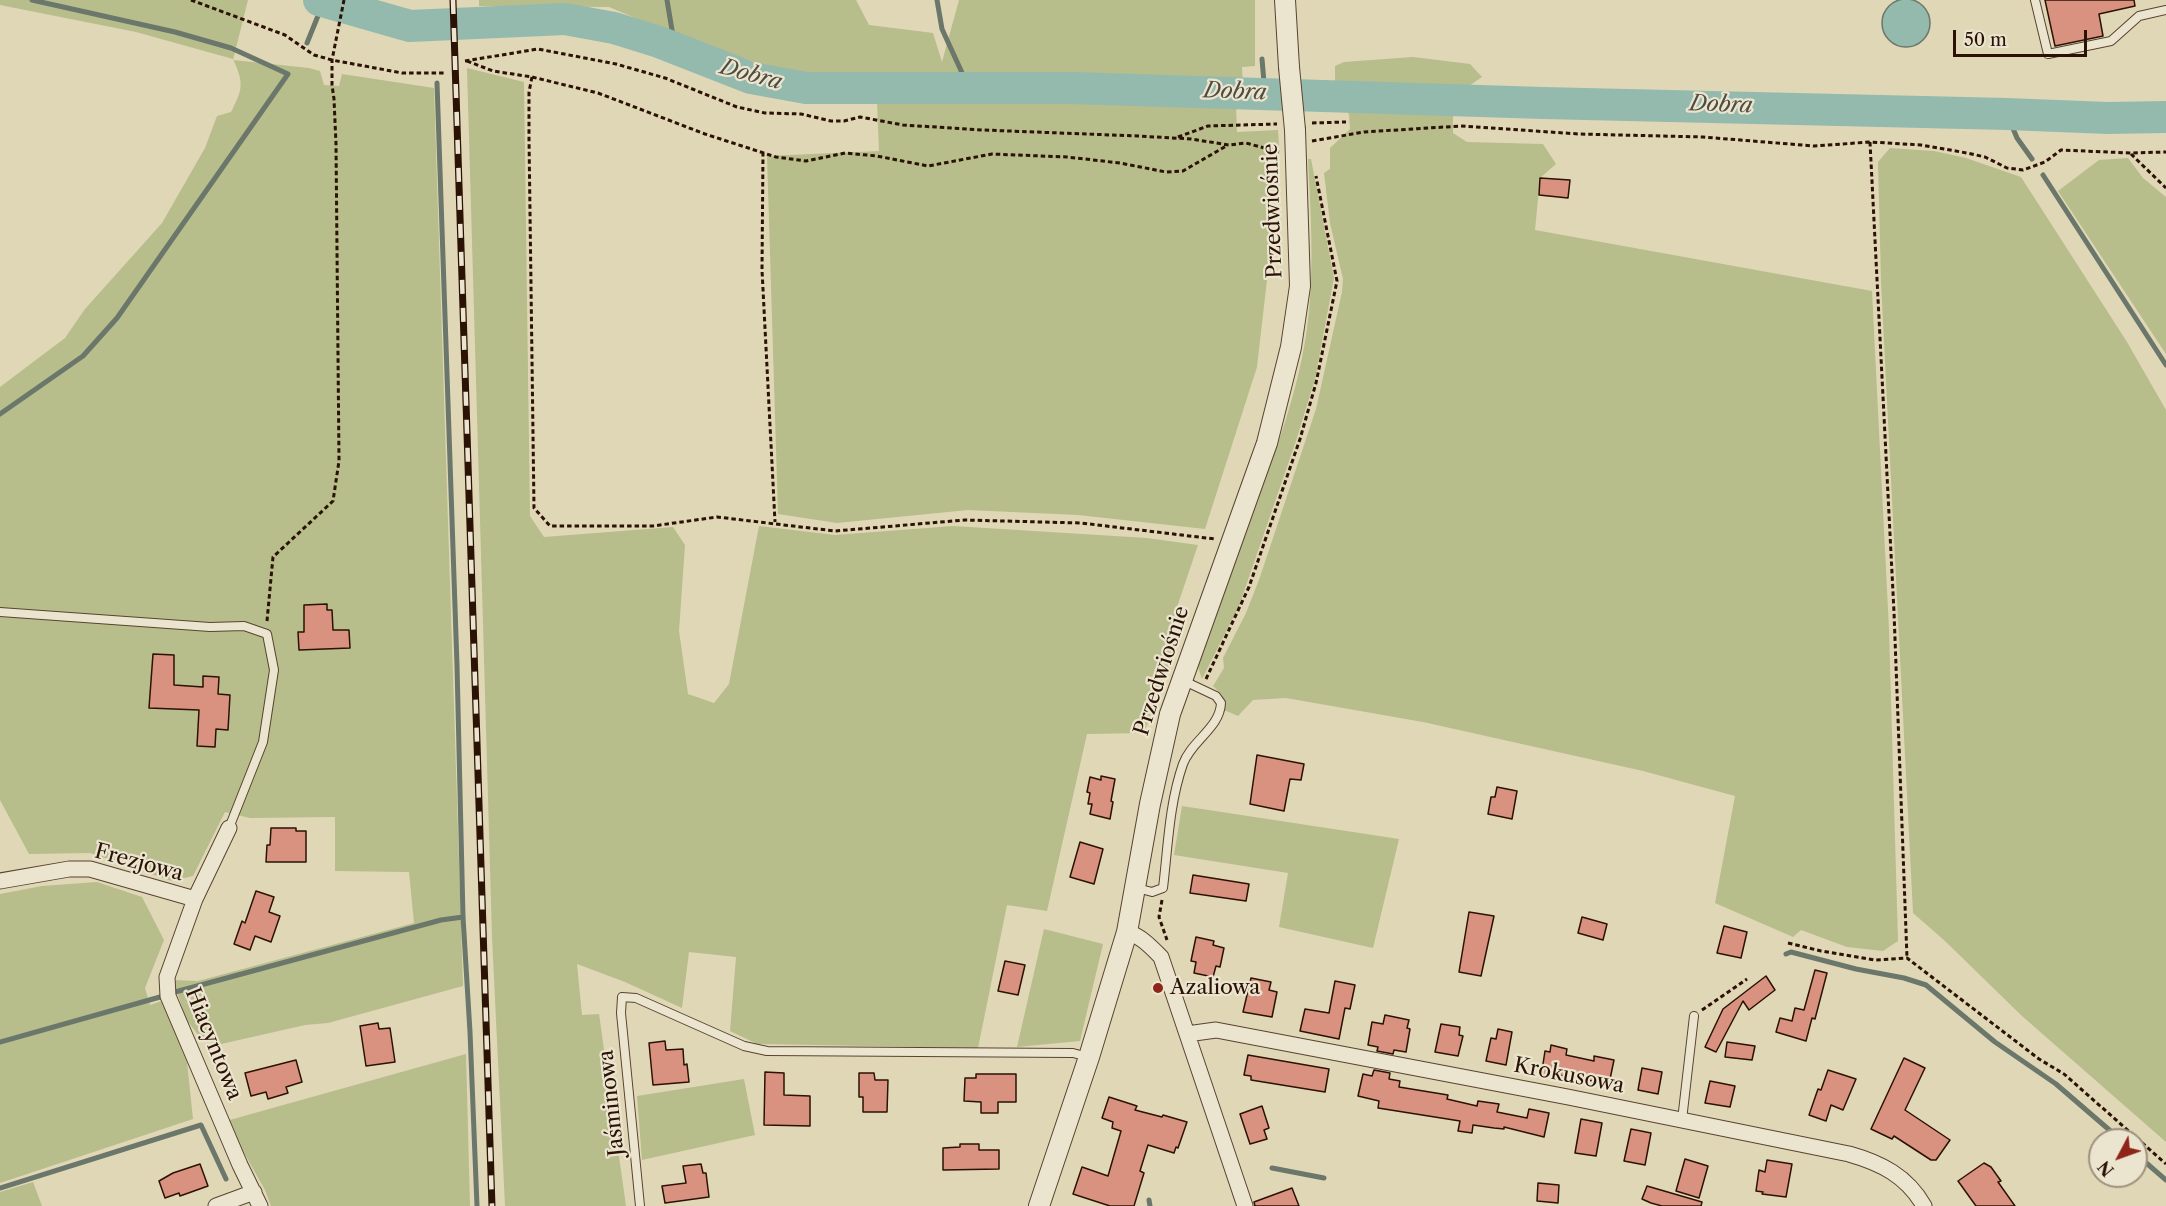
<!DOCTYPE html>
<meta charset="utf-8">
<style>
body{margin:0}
#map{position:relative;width:2166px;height:1206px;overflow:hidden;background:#e0d7b6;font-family:"Libre Caslon Text",serif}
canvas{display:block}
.north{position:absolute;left:2088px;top:1128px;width:60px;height:60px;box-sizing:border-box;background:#ebe5d0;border:2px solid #9e917e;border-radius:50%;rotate:229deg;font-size:16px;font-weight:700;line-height:24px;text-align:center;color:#2b1204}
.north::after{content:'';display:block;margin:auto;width:21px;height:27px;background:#8f2418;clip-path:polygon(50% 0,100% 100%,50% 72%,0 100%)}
.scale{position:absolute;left:1953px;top:30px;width:134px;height:27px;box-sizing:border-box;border:3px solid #2b1204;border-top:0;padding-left:8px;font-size:18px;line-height:21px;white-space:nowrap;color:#2b1204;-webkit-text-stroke:4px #ebe5d0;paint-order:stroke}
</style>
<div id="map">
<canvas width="2166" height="1206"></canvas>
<div class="north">N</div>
<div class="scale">50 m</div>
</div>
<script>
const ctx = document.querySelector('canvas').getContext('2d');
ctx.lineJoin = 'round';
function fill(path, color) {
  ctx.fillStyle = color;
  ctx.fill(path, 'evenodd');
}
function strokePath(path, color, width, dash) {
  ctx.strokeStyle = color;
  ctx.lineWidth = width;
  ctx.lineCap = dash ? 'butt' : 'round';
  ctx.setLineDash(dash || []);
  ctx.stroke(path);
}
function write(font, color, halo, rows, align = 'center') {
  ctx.font = font + ' "Libre Caslon Text",serif';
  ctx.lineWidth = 4.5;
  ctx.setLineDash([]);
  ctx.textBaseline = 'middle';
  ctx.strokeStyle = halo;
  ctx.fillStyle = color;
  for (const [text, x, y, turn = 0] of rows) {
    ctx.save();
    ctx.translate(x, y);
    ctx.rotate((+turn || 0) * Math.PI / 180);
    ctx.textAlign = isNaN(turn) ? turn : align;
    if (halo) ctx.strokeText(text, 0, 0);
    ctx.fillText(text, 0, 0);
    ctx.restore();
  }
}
fill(new Path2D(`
 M0,0H248L233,60L309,68L320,71L324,85L339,86L342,74L434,88L463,986L328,1023L305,1025L217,1045L199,1036L186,1019L173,980L198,981L414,923L409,872L335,871V817L250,818L225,812L193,876L172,881L90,853L29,854L0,800V387L65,338L85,309L162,223L205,148L217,116L231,112C243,89 244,83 233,59L136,32L0,5Z
 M479,0H856L869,25L933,33L942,62L959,0H1255V66L1242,67L1243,87L1122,86L1123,102L1236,105L1237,132L1278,130L1279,145L1271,155L1268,271L1257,367L1205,529L1078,515L968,510L837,523L778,514L767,156L879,151L877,101L930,99L939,72L811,80L687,40L609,7L479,6Z
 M1413,57L1470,64L1482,77L1466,88L1335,81V66L1344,62Z
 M467,68L524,82L530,516L544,537L673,527L685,545L679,631L688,694L714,703L729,684L759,526L835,535L953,526L1147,538L1198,545L1176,610L1180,637L1144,733L1087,734L1047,911L1007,905L978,1048L757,1044L730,1031L736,957L689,952L682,1008L625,982L577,964L582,1015L599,1014L626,1206H505L492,937Z
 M1346,106L1453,110V133L1467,142L1543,144L1556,164L1540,178L1535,230L1872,291L1889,630L1898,941L1883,951L1847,947L1801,930L1793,937L1715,903L1735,796L1643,771L1423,722L1286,698L1253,700L1238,716L1224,710L1222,695L1213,686L1224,668L1223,658L1246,613L1260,577L1316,409L1342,292L1343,279L1330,223L1324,173L1330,169V148L1350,129L1349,115Z
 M1890,148L1934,151L1966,158L2021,177L2127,342L2166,410V1142L2022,1016L1945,941L1913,913L1881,282L1878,162Z
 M2128,158L2143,178L2166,197V354L2058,191L2099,160Z
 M1308,159H1311L1334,278L1315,379L1296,441L1239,606L1202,679L1198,667L1200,660C1219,607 1238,554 1257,502C1277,448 1297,393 1306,336C1315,277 1311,219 1308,159Z
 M1182,806L1399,839L1373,948L1279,927L1288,873L1174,855Z
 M97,882L142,897L164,940L145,988L150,1005L162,1001L187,1062L193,1119L0,1183V894L42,886Z
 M1044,929L1103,944L1080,1041L1017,1047Z
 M466,1054L470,1206H271L265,1190L226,1121Z
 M744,1079L755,1135L642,1160L637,1096Z
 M33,1182L42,1206H0V1192Z`), '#b7bd8b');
const water = new Path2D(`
 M1882 23a24 24 0 1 1 48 0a24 24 0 1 1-48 0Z`);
fill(water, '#94baae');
strokePath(water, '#6a776a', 1.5);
strokePath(new Path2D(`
 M667,0L675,48
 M937,0L942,29L969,88
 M307,43L324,1
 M1262,59L1265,94
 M437,83L457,665L463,917L470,1032L477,1206
 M2007,114L2017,138L2032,159
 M2043,175L2166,365
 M0,414L83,356L117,318L288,74L231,48L175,32L32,0
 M1786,954L1791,952L1856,969L1904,978L1926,985L1995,1042L2056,1084L2121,1140
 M175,992L441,920L463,917
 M0,1042L160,997
 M2136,1154L2166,1180
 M1272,1168L1324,1178
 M0,1188L201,1125L226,1179
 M1149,1200L1150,1206`), '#6a776a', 5);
strokePath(new Path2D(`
 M319,0L410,26L565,19L614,28L659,42L751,78L806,88H1072L1543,103L2007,114L2108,118L2166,117`), '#94baae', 32);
const building = new Path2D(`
 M2045,0H2134L2135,6L2099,14L2103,36L2055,46Z
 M1540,178L1570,180L1568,198L1539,195Z
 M327,604V610H332L333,630H349L350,648L299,650L298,632H304V605Z
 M153,654L174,655V685L203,687V676L219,677L218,694L230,695L228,730L216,729L215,747L197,746L199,710L149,708Z
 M1257,755L1304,764L1301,780L1290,779L1284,811L1250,804Z
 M1101,776L1115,779L1111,801L1113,802L1110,819L1090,814L1092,804H1088L1090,793L1087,792L1090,777L1101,780Z
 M1497,787L1517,791L1512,819L1488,814L1491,797H1495Z
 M271,828H296V831H306V862H266L267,845H270Z
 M1080,842L1103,849L1094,884L1070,877Z
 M1193,875L1249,884L1246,901L1190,893Z
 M256,891L274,897L269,912L280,916L271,942L255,936L250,950L234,944L242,921L245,923Z
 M1469,912L1494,916L1481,976L1459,972Z
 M1582,917L1607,924L1603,940L1578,933Z
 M1724,926L1747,932L1741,958L1717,953Z
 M1196,937L1214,941L1213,945L1224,948L1220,967L1216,966L1213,977L1194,973L1196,962L1191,961Z
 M1005,961L1025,965L1018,995L998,991Z
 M1815,970L1827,973L1815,1019L1812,1018L1806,1041L1776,1032L1780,1018L1792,1021L1795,1008L1804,1010Z
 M1766,976L1775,990L1749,1010L1743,1001L1716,1052L1705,1047L1723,1009Z
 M1251,978L1271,982L1269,990L1277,992L1272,1017L1243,1012Z
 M1335,981L1355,985L1350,1009L1345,1008L1339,1039L1300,1031L1305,1009L1329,1013Z
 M1385,1015L1409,1020L1407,1028L1410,1029L1406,1052L1394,1050L1393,1054L1377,1051L1378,1047L1368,1045L1372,1022L1383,1024Z
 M378,1023L379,1029L390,1028L395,1062L366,1066L360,1026Z
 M1441,1024L1460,1027L1459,1035L1463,1036L1458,1056L1435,1052Z
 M1498,1029L1512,1032L1506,1065L1486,1061L1491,1038L1496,1039Z
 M665,1041L666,1050L683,1049L684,1065L687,1064L689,1082L653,1085L649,1043Z
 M1727,1042L1755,1046L1752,1060L1725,1057Z
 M1551,1045L1567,1049L1566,1055L1594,1061V1056L1614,1060L1609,1084L1566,1076L1556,1075L1555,1079L1541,1077L1545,1051L1550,1052Z
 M1248,1055L1329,1069L1325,1092L1251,1080V1076L1244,1075Z
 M1904,1058L1925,1068L1905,1110L1950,1140L1936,1160H1931L1894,1136L1892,1139L1871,1129Z
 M296,1060L302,1082L286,1087L288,1093L268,1099L266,1092L251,1096L245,1073Z
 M1642,1068L1662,1072L1658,1094L1638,1090Z
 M1374,1070L1390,1073L1389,1079L1400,1081L1399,1087L1448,1095L1447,1099L1477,1106L1478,1101L1499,1104L1497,1112L1527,1118L1529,1109L1549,1113L1544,1137L1504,1127V1129L1494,1128L1473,1125L1472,1133L1458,1131L1460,1121L1378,1108L1379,1101L1358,1096L1363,1074L1372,1076Z
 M1828,1070L1856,1079L1843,1110L1831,1105L1826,1121L1809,1115L1818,1089L1821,1090Z
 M765,1072L784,1073V1095L810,1096V1126L764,1125Z
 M859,1073H874L875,1080H888L887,1112H863V1097H859Z
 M976,1074H1016V1102H998V1113H981V1102L964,1101L965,1078H976Z
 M1710,1081L1735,1086L1730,1107L1705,1103Z
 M1109,1097L1137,1106L1135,1110L1162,1117L1163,1115L1187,1122L1178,1148L1176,1147L1174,1153L1148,1145L1140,1171L1144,1173L1134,1206H1110L1073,1194L1082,1167L1108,1176L1121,1131L1112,1128L1113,1122L1102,1118Z
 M1262,1106L1269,1128L1264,1130L1267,1139L1250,1144L1240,1114Z
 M1581,1119L1602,1123L1596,1156L1575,1153Z
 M1631,1129L1651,1133L1645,1165L1624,1161Z
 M960,1144H979V1150H999V1169L943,1170V1148L960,1147Z
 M1685,1159L1708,1166L1699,1198L1676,1191Z
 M1767,1160L1792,1164L1786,1197L1762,1194L1763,1192L1756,1191L1759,1170L1765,1172Z
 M1984,1163L1991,1167L2001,1181L1998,1182L2015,1206H1976L1958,1181Z
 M200,1164L208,1186L180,1196L179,1193L165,1198L159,1181L173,1173Z
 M701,1164L703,1173H706L709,1197L665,1203L662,1186L686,1183L683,1166Z
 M1538,1183L1559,1185L1558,1203L1537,1201Z
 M1647,1186L1702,1202L1701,1206H1662L1651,1203L1642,1199Z
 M1292,1188L1299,1206H1255L1254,1202Z`);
fill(building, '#d9927f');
strokePath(building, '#2b1204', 1.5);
const service = new Path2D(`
 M2035,0L2048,54L2111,41L2139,16L2166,10
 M0,612L210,627L244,626L267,634L274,670L263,742L229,828
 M1137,888L1152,892L1163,888C1168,847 1169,804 1183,764C1191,741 1220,728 1221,703L1216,696L1182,680
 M1682,1120L1694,1016
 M640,1206L621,1013L622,997L636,998L744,1046L767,1051L1073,1053L1088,1057`);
const minor = new Path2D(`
 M229,828L195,899L167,977L168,996L240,1165L260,1206
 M0,881L69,869H90L195,899
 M1127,932C1141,936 1151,947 1161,957L1245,1206
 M1187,1034L1216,1030L1568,1097L1849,1154C1881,1163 1907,1176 1924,1206
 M216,1206L254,1192`);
const tertiary = new Path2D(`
 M1285,0L1289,67
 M1039,1206L1089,1057L1127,932L1150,804L1170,714L1267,443L1291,347L1300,286L1295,130`);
strokePath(service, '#584330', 10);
strokePath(minor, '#584330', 17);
strokePath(tertiary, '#584330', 22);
strokePath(new Path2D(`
 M191,0L285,35L314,55L332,60L402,73H444
 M465,61L538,49L616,64L665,78L737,107L765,113L801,114L831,121H844L860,117L903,125L983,130L1138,136L1191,139L1229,145L1246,143L1279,152
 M467,61L493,71L532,77L598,93L705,134L776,157L806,161L845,153L877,156L928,166L992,154L1067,157L1120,163L1166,172L1183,171L1228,145
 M532,77L529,92V138L534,508L550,526H653L717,517L835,531L965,520L1081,523L1215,539
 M1312,123L1346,122
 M1178,137L1208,126L1277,124
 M1312,141L1364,132L1461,126L1579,134L1703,137L1814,146L1870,142L1921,145L1967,153L1985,157L2007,168L2023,170L2045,162L2061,150L2130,153L2166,152
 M1870,142L1894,612L1907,958
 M763,152L762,270L775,522
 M2131,154L2166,188
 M267,621L273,557L333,501L339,461L336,144L334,99L332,85V60L344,0
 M1206,679L1249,587L1300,439L1316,383L1337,281L1316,176
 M1162,900L1159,917L1167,940
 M1788,943L1821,951L1875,960L1907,958L2039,1059L2064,1074L2166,1164
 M1702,1010L1747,979`), '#2b1204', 3, [4.5, 3]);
strokePath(service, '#ebe5d0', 8);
strokePath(minor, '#ebe5d0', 15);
strokePath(tertiary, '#ebe5d0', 20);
const rail = new Path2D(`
 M453,0L492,1206`);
strokePath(rail, '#2b1204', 7);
strokePath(rail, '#ebe5d0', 4.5, [14]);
const tertiaryBridge = new Path2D(`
 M1289,67L1295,130`);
strokePath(tertiaryBridge, '#584330', 22, []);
strokePath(tertiaryBridge, '#ebe5d0', 20);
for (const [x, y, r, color] of [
 [1158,988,6,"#8f2418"]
]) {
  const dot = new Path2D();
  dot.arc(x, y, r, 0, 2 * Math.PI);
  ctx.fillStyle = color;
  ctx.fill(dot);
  strokePath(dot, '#ebe5d0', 2);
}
write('21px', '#2b1204', '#ebe5d0', [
 ["Przedwiośnie",1273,211,-92],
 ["Przedwiośnie",1162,671,-72],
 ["Frezjowa",139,863,15],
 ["Hiacyntowa",213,1044,68],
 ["Krokusowa",1569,1076,11],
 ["Jaśminowa",612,1103,-96]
]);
write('21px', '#2b1204', '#ebe5d0', [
 ["Azaliowa",1170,988]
], 'left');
write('italic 22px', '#504d40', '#ebe5d0', [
 ["Dobra",751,75,15],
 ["Dobra",1235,92,2],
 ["Dobra",1721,105,2]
]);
</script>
